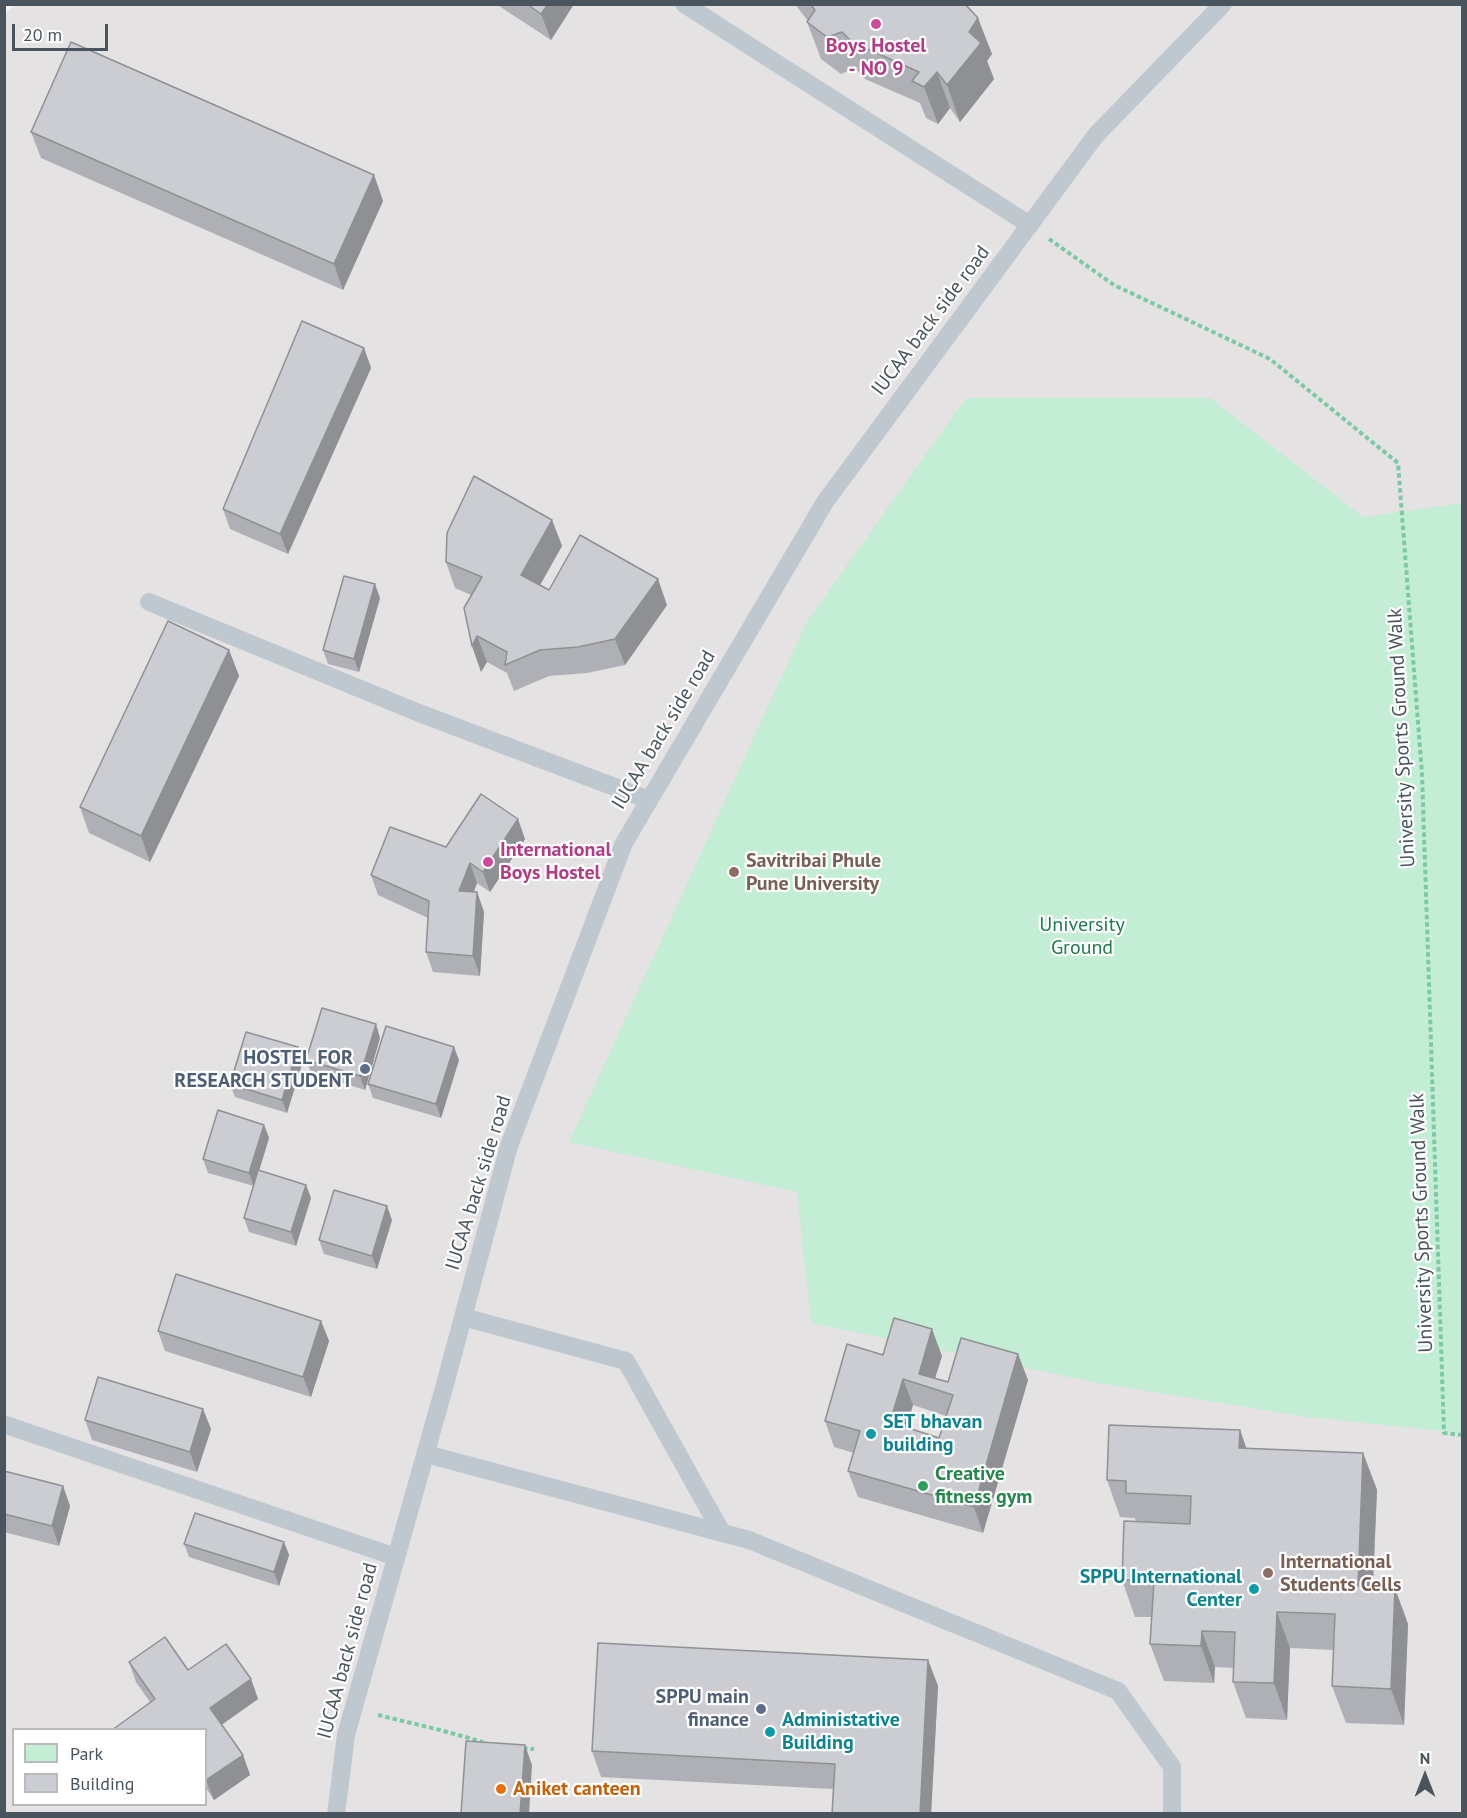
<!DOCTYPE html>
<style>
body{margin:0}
#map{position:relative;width:1467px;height:1818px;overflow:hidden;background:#f3f1f1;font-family:"PT Sans",sans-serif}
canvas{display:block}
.frame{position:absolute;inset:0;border:6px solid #4a545d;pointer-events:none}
.legend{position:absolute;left:12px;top:1728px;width:195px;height:78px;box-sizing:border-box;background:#fff;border:2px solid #b7bbbe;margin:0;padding:8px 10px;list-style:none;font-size:18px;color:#4a545d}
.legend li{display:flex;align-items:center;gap:12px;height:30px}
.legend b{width:30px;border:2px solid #b7bbbe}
.north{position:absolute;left:1395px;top:1746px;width:60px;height:60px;-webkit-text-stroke:4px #fff;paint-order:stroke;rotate:0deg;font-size:16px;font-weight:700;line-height:24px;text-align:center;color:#4a545d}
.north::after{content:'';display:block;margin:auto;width:21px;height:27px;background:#4a545d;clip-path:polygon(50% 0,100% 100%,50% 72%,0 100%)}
.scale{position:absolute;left:12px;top:24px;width:96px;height:27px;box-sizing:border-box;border:3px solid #4a545d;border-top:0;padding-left:8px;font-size:18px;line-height:21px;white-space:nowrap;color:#4a545d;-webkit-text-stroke:4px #fff;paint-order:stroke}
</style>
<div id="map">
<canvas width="1467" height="1818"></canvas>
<div class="frame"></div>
<ul class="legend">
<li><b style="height:16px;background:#c3edd4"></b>Park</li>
<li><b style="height:16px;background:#cbcdd3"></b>Building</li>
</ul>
<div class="north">N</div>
<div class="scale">20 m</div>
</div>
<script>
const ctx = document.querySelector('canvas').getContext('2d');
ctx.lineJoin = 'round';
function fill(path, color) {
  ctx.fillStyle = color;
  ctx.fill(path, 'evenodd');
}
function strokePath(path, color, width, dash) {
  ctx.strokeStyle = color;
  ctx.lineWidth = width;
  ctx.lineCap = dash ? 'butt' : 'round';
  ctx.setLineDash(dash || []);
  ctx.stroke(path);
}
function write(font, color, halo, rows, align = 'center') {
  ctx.font = font + ' "PT Sans",sans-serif';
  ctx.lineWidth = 4.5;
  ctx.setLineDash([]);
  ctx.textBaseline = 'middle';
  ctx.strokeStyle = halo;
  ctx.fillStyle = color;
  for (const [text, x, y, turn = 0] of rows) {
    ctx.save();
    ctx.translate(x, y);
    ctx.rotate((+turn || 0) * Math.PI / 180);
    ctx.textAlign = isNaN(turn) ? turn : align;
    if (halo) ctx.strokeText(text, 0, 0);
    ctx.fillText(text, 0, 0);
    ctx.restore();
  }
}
fill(new Path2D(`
 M16,4L1462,5V1813L5,1814V14ZM14,1730H206V1804H14Z`), '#e4e2e2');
fill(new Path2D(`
 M966,398H1210L1363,517L1462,503V1433L1307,1417L1098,1383L811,1323L797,1192L569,1142L806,623Z`), '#c3edd4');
strokePath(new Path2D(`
 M1049,239L1114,285L1270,359L1398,463L1422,774L1444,1433L1462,1435
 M378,1715L440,1730L483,1742
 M523,1748L534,1749`), '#7ccaa4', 4, [4.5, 3]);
strokePath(new Path2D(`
 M684,4L1030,225
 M149,602L419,713L649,800
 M463,1317L626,1361L722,1533
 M6,1425L396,1557
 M426,1454L749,1540L1118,1691L1172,1767V1814
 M336,1814L346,1735L444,1388L509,1146L624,843L825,502L1096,135L1223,4`), '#c0c8cf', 18);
fill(new Path2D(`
 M496,4H574L551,40Z
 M795,4H965L992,54L987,61L994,79L960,122L950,108L938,124L926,118L920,103L865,79L855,68L841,74L821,59L807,22L808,21Z
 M31,132L374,175L383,201L343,290L41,158Z
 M364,348L371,368L288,554L230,529L223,509Z
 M552,520L562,546L540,585L549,590L667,605L625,665L587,673L549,676L514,691L507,673L487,662L481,672L471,595L455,588L446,562Z
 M380,598L359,672L328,664L323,650Z
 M229,650L239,676L150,862L89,833L80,807Z
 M525,839L490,892L477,883L474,892H477L484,912L480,976L433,972L426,952L428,918L378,895L371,875L446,847Z
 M380,1038L365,1090L311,1073L306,1060Z
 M298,1047L303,1061L287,1113L235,1097L230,1084Z
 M459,1060L441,1118L373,1098L368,1084Z
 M264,1125L269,1138L259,1171L306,1185L311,1198L296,1246L249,1232L244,1218L254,1186L208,1173L203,1159Z
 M392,1220L377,1269L324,1254L319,1240Z
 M321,1321L329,1341L311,1397L165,1351L158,1331Z
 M883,1355L942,1356L935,1378L948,1382L1028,1380L983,1533L858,1497L848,1471L854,1453L834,1447L825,1421ZM913,1405L946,1416L939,1438L906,1428Z
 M85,1420L211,1429L197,1472L92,1440Z
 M1240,1430L1246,1448L1363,1453L1377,1490L1373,1587L1408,1624L1404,1725L1346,1723L1332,1686L1334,1650L1290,1648L1287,1720L1246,1718L1233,1682L1234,1668L1215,1667L1214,1683L1164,1681L1150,1644L1152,1617H1135L1122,1580L1136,1522L1135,1518L1120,1517L1107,1480Z
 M4,1471L63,1486L70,1506L59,1546L4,1532Z
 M284,1542L289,1555L279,1586L189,1557L184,1544Z
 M928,1660L938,1686L931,1814H832L833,1789L601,1777L592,1751Z
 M129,1662L251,1679L258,1699L221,1725L243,1755L250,1775L214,1800L206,1788V1730L150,1702L136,1682Z`), '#afb0b5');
fill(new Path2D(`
 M548,4H574L551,40L541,14Z
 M978,18L992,54L987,61L994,79L960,122L947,85L969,32Z
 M937,72L950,108L938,124L924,87Z
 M374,175L383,201L343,290L334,264Z
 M364,348L371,368L288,554L280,534Z
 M552,520L562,546L531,601L521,575Z
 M658,579L667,605L625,665L615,639Z
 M375,584L380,598L359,672L354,659Z
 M477,636L487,662L481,672L472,646Z
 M229,650L239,676L150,862L141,836Z
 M518,819L525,839L490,892L483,872Z
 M470,863L477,883L466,911L459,891Z
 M477,892L484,912L480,976L473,956Z
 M376,1024L380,1038L365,1090L360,1076Z
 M298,1047L303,1061L287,1113L282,1100Z
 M454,1047L459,1060L441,1118L436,1104Z
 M264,1125L269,1138L254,1187L249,1173Z
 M306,1185L311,1198L296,1246L291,1232Z
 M387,1206L392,1220L377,1269L372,1256Z
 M321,1321L329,1341L311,1397L303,1377Z
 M932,1329L942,1356L932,1388L919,1374Z
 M1018,1354L1028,1380L983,1533L974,1507Z
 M903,1379L913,1405L899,1448L890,1422Z
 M203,1409L211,1429L197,1472L190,1452Z
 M1240,1430L1253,1467L1239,1448Z
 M1363,1453L1377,1490L1371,1623L1358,1586Z
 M63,1486L70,1506L59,1546L52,1526Z
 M284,1542L289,1555L279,1586L274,1572Z
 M1395,1588L1408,1624L1404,1725L1391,1689Z
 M1277,1612L1290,1648L1287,1720L1274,1683Z
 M1202,1631L1215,1667L1214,1683L1201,1646Z
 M928,1660L938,1686L931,1814H920Z
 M251,1679L258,1699L217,1728L210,1708Z
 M525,1745L532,1765L529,1814H520Z
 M243,1755L250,1775L214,1800L206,1780Z`), '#8e9094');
const building = new Path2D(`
 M527,4H548L541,14Z
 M810,4H965L978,18L969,32L981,43L947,85L937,72L924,87L912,81L919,72L852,42L842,32L827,37L807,22L815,10Z
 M71,42L374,175L334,264L31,132Z
 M302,321L364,348L280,534L223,509Z
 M474,476L552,520L521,575L549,590L580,535L658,579L615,639L578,647L540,650L505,665L507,652L477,636L472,646L464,608L482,577L446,562L447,533Z
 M344,576L375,584L354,659L323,650Z
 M168,621L229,650L141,836L80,807Z
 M481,794L518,819L483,872L470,863L459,891L477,892L473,956L426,952L429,901L371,875L390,827L446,847Z
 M322,1008L376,1024L360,1076L306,1060Z
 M386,1026L454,1047L436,1104L368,1084Z
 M246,1032L298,1047L282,1100L230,1084Z
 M218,1110L264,1125L249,1173L203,1159Z
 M258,1170L306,1185L291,1232L244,1218Z
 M334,1190L387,1206L372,1256L319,1240Z
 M176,1274L321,1321L303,1377L158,1331Z
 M894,1318L932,1329L919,1374L948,1382L961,1338L1018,1354L974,1507L848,1471L860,1431L825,1421L847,1344L883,1355ZM903,1379L953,1395L939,1438L890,1422Z
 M98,1377L203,1409L190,1452L85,1420Z
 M1109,1425L1240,1430L1239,1448L1363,1453L1358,1586L1395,1588L1391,1689L1332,1686L1335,1614L1277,1612L1274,1683L1233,1682L1235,1632L1202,1631L1201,1646L1150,1644L1154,1581L1122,1580L1124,1521L1190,1524L1191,1496L1126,1493V1481L1107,1480Z
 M4,1471L63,1486L52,1526L4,1514Z
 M195,1513L284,1542L274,1572L184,1544Z
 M165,1637L188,1670L226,1644L251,1679L210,1708L243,1755L206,1780V1730H112L155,1699L129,1662Z
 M598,1643L928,1660L920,1814H832L835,1764L592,1751Z
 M466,1741L525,1745L520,1814H461Z`);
fill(building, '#cbcdd3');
strokePath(building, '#8e9094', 1.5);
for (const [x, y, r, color] of [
 [876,24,6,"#d1479c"],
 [488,862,6,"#d1479c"],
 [734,872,6,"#8d6e63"],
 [365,1069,6,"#5c6f8a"],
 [871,1434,6,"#0f9aa8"],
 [923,1486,6,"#2e9e5b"],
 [1268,1573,6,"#8d6e63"],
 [1254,1589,6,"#0f9aa8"],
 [761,1709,6,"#5c6f8a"],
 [770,1732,6,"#0f9aa8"],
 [501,1789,6,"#e8710a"]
]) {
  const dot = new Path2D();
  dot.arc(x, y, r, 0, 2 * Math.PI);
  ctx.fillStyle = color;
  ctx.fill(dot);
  strokePath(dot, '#fff', 2);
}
write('bold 20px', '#b23c85', '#fff', [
 ["Boys Hostel",876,46],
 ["- NO 9",876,69],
 ["International",500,850,"left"],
 ["Boys Hostel",500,873,"left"]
]);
write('20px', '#4a545d', '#fff', [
 ["IUCAA back side road",931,321,-53],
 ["IUCAA back side road",664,730,-59],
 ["University Sports Ground Walk",1402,738,-93],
 ["IUCAA back side road",479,1183,-73],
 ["University Sports Ground Walk",1422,1223,-92],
 ["IUCAA back side road",348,1651,-75]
]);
write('bold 20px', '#785e54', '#fff', [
 ["Savitribai Phule",746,861],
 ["Pune University",746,884],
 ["International",1280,1562],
 ["Students Cells",1280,1585]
], 'left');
write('20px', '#1d7c4d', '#fff', [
 ["University",1082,925],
 ["Ground",1082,948]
]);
write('bold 20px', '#4e5e75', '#fff', [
 ["HOSTEL FOR",353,1058],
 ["RESEARCH STUDENT",353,1081],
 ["SPPU main",749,1697],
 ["finance",749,1720]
], 'right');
write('bold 20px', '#0d838f', '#fff', [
 ["SET bhavan",883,1422],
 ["building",883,1445],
 ["SPPU International",1242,1577,"right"],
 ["Center",1242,1600,"right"],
 ["Administative",782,1720],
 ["Building",782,1743]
], 'left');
write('bold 20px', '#27864d', '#fff', [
 ["Creative",935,1474],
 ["fitness gym",935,1497]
], 'left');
write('bold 20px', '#c56008', '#fff', [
 ["Aniket canteen",513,1789]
], 'left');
</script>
